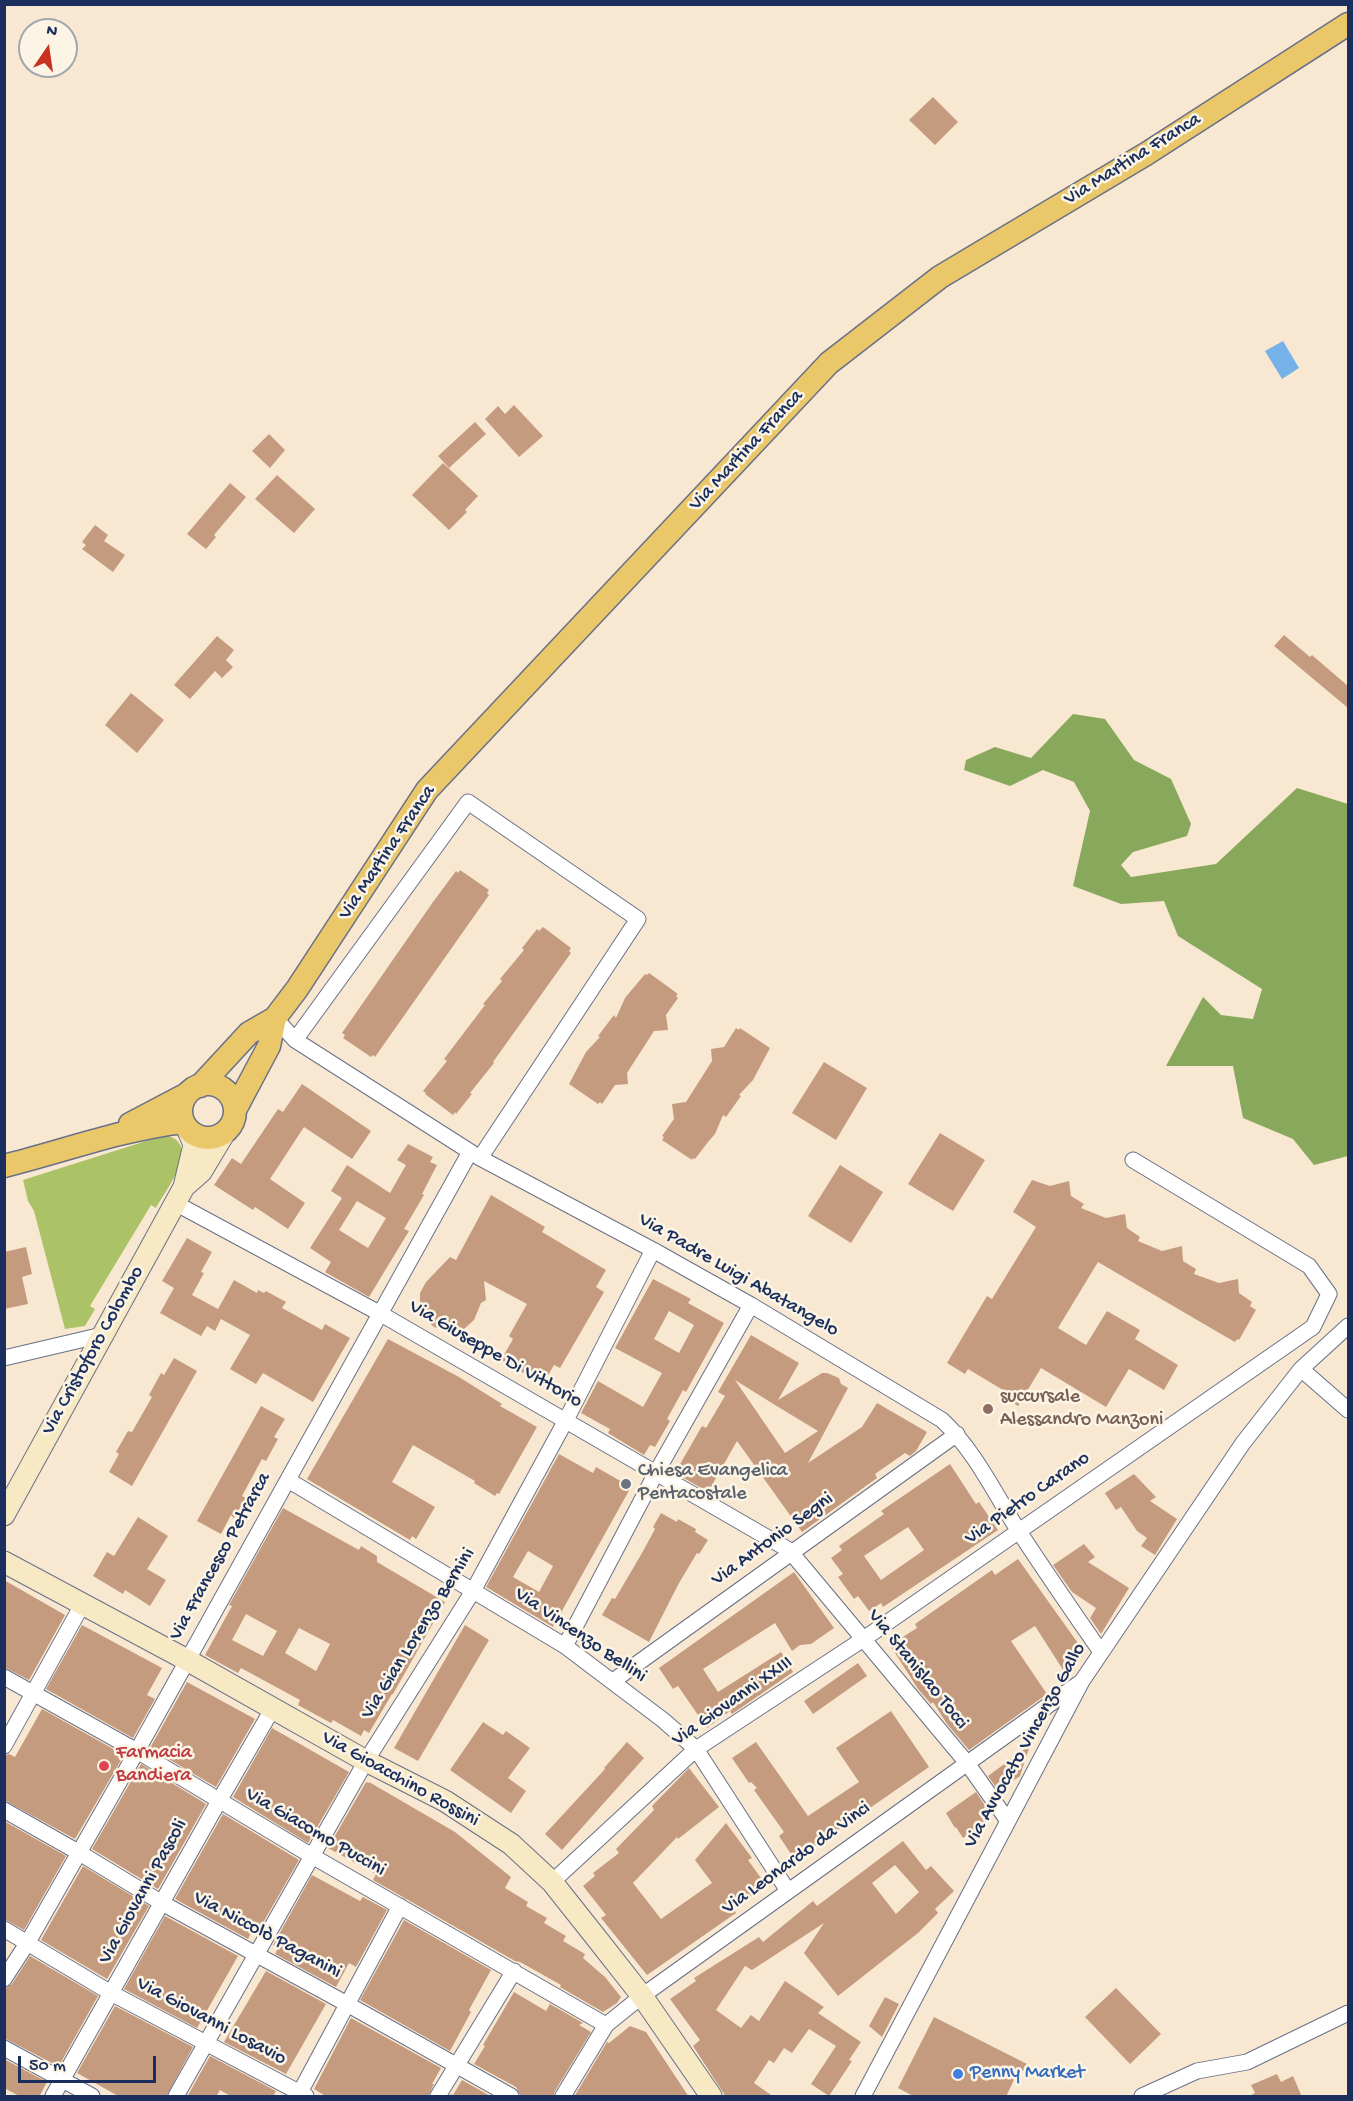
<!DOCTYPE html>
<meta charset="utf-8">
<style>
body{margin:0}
#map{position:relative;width:1353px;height:2101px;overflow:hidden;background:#f8e8d2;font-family:"Gochi Hand",sans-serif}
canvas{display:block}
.frame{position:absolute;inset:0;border:6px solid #1b2f5e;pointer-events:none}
.north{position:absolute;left:18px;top:18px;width:60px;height:60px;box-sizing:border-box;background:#fcf5e5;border:2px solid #a2a6af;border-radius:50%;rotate:13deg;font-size:16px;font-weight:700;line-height:24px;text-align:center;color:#1b2f5e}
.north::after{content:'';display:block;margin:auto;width:21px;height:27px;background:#c8321e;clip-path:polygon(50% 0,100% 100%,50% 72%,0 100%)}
.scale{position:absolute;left:18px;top:2056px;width:138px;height:27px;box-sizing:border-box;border:3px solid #1b2f5e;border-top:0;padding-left:8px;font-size:18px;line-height:21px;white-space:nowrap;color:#1b2f5e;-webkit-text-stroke:4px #fcf5e5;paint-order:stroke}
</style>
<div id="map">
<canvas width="1353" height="2101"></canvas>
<div class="frame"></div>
<div class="north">N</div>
<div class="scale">50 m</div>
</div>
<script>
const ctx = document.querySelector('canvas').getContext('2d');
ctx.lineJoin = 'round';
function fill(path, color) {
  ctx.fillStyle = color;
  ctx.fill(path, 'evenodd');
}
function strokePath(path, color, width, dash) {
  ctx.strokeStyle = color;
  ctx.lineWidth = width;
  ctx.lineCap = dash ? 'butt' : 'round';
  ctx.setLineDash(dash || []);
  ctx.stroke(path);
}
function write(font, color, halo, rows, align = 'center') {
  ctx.font = font + ' "Gochi Hand",sans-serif';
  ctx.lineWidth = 5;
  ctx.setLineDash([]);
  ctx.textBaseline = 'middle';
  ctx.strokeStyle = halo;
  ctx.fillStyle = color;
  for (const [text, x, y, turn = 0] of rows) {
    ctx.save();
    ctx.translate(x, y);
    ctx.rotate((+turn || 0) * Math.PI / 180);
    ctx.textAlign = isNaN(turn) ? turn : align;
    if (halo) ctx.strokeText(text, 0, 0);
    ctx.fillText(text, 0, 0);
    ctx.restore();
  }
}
fill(new Path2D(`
 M165,1135C203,1143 166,1190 156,1208L151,1205L90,1306L95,1309L85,1326L65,1329L34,1211L28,1201L23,1180Z`), '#abc267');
fill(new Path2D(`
 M1073,714L1105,719L1134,760L1171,779L1191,824L1187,836L1133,852L1121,865L1131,877L1216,864L1297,788L1348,804V1156L1314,1165L1293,1139L1243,1118L1233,1066H1166L1203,997L1221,1015L1253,1019L1262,989L1178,936L1164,901L1121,904L1073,886L1090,811L1074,782L1043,770L1010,786L964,770L966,760L995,747L1031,758Z`), '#88a85c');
fill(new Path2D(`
 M1283,341L1299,368L1282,379L1265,351Z`), '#76b1e7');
fill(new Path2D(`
 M933,97L958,122L935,145L909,120Z
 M514,405L543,436L519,457L485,419L498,406L505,414Z
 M475,422L486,434L449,468L438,456Z
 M269,434L285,450L270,468L252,451Z
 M443,463L478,496L465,510L467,512L449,530L412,495Z
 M277,475L315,509L294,533L255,499Z
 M230,483L246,497L214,535L216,537L206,549L187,534Z
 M95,525L108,535L104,541L125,555L113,572L82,549L86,545L82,542Z
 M1284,635L1310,657L1312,655L1348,686V708L1274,646Z
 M217,636L234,650L226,660L233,667L222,678L215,671L190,699L174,685Z
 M131,693L164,720L137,753L105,725Z
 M460,870L489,890L487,893L489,895L375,1057L373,1055L371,1057L343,1038L345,1035L342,1033L433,902L456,871L458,873Z
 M543,927L571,948L569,951L571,953L493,1062L494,1063L470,1093L472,1094L456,1114L455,1112L453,1115L425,1094L426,1093L423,1091L447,1061L444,1059L485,1005L483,1004L502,981L500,979L524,950L522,948L537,929L539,931Z
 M649,973L678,994L676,996L678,998L666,1015L668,1030L654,1031L627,1073L628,1084L615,1085L602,1104L600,1102L598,1104L569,1084L586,1052L600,1037L598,1036L614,1015L616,1018L625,998L645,974L647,975Z
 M736,1028L739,1030L740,1028L770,1048L753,1080L739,1095L741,1096L726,1117L723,1115L715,1134L708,1142L695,1159L693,1158L692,1160L662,1140L664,1137L662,1136L674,1119L672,1104L686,1102L712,1061L711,1049L724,1047Z
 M824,1062L867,1088L836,1140L792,1113Z
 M302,1084L371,1131L352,1159L304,1127L270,1179L305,1203L288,1229L255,1207L253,1210L214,1185L232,1158L241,1164L278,1109L283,1112Z
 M940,1133L985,1160L953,1211L908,1184Z
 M408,1144L433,1157L430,1162L437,1165L422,1194L424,1195L404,1229L409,1231L369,1297L325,1272L331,1262L310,1248L342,1198L331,1191L347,1165L390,1193L406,1165L397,1160ZM357,1201L386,1218L368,1248L339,1230Z
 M840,1165L883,1192L851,1243L808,1216Z
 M1032,1180L1050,1186L1069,1181L1071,1196L1084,1204L1081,1208L1106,1218L1125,1214L1127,1228L1140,1237L1138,1241L1162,1251L1182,1246L1183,1261L1196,1269L1194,1274L1219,1283L1238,1279L1239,1293L1252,1302L1250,1306L1256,1310L1239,1340L1237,1339L1235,1342L1221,1334L1098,1262L1058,1328L1086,1345L1107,1311L1140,1330L1135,1339L1178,1365L1164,1390L1129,1369L1106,1407L1041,1368L1018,1406L1000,1395L1003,1390L968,1369L965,1374L947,1363L987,1296L992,1299L1036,1227L1013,1212Z
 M491,1195L545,1227L542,1232L606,1270L596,1287L604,1292L560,1368L554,1365L543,1384L501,1360L513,1339L509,1336L527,1304L484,1281L486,1300L481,1303L474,1320L464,1329L452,1332L434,1327L424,1318L420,1307V1293L426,1282L450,1257L456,1260Z
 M187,1238L212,1252L201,1272L204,1273L192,1295L218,1309L234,1280L257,1293L258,1290L264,1293L266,1291L286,1302L282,1308L322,1330L325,1324L350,1338L313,1402L263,1373L256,1384L230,1369L250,1335L221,1319L215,1331L207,1326L201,1336L160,1313L174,1288L162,1281Z
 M26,1247L32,1274L22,1277L28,1304L4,1309V1252Z
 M653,1279L691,1299L688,1303L724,1323L686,1392L683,1390L667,1419L670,1421L655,1447L650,1445L644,1455L608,1433L610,1429L581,1413L598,1381L643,1407L662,1373L615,1348ZM669,1311L694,1325L679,1353L654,1339Z
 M751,1335L799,1363L778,1400L822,1373H827L839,1378L841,1384L848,1388L808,1463L862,1427L877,1403L927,1432L916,1451L910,1456L905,1453L875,1474L877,1478L802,1532L737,1441L708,1492L675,1473L702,1426L706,1428L725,1396L718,1392ZM735,1380L775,1405L818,1431L785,1453Z
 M388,1339L459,1377L502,1404L500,1406L537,1427L499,1494L497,1493L495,1496L474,1483L475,1481L413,1445L392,1482L435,1507L416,1539L412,1536L410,1540L307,1479Z
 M174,1358L197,1371L132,1486L109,1472L119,1454L116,1452L128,1431L132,1432L152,1397L149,1395L161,1373L164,1375Z
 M261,1406L285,1419L274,1437L278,1439L266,1461L262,1459L242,1496L246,1498L234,1518L231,1515L221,1534L197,1521Z
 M559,1454L593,1473L596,1467L631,1487L553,1627L486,1587ZM528,1551L553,1566L539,1592L513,1577Z
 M950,1464L976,1504L979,1502L998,1530L883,1607L881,1603L869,1611L858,1596L854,1599L838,1577L843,1574L831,1558L842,1550L839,1546L884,1514L881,1511ZM908,1527L924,1550L881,1580L864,1556Z
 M1134,1474L1156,1497L1150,1501L1177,1519L1155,1555L1141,1546L1147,1538L1137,1531L1121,1507L1116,1510L1105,1493Z
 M283,1508L359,1550L361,1546L377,1556V1562L445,1602L393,1694H392L369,1733L364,1730L361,1736L333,1720L331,1723L298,1705L300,1700L241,1668L238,1673L205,1655L232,1606L229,1605ZM246,1614L277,1631L263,1656L232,1640ZM299,1628L330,1644L316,1671L285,1653Z
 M661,1513L677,1522L678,1519L696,1529L695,1532L708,1540L699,1554L697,1553L679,1583L649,1642L602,1615L612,1598L615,1599L642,1553L655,1529L653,1527Z
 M138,1517L168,1536L147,1569L166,1580L150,1606L125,1590L123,1594L93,1576L107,1552L114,1556Z
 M1084,1544L1095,1557L1088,1562L1129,1588L1101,1634L1090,1618L1096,1608L1072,1592L1053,1565Z
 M1018,1559L1085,1653L1065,1673L1035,1626L1011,1641L1047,1694L969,1750L947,1724L933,1702L931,1704L918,1689L890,1645L917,1628L915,1624L992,1570L995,1575Z
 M794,1572L834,1628L811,1644L800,1645L792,1651L775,1623L703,1669L718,1692L781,1652L793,1672L732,1714L730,1711L707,1728L678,1686L673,1689L659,1668Z
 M4,1580L65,1615L29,1680L4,1667Z
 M82,1625L162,1668L147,1695L155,1699L133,1738L46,1689Z
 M465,1625L489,1640L418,1761L394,1748Z
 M858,1663L867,1676L813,1714L804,1701Z
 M187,1682L255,1719L216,1787L150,1748Z
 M42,1709L124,1755L75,1839L4,1800V1756L9,1754L15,1757Z
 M891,1711L929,1767L795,1860L779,1836L784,1832L754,1790L757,1788L751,1782L749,1783L732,1758L756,1742L808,1816L859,1782L836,1748Z
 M483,1722L503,1735L506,1731L530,1748L508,1778L526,1791L511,1813L450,1770Z
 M272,1728L349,1772L308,1843L233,1797Z
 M627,1742L644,1758L562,1850L545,1834L605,1769L604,1768Z
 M1030,1745L1020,1776L1004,1787L1007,1792L1002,1796L988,1776Z
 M141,1764L206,1804L158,1889L92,1849Z
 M689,1768L719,1807L678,1839L677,1837L633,1883L661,1919L712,1883L695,1860L726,1823L752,1858L748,1860L766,1885L734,1909L736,1913L647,1975L601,1918L606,1915L583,1886L595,1876L593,1873L619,1853L616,1849L654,1810L652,1806Z
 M366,1782L369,1783V1782L455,1832L511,1877L505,1888L528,1902L526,1906L547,1918L544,1923L566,1936L563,1941L585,1954L583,1958L605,1977L621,1997L617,2003L603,2012L560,1987L561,1985L520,1962L515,1961L373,1880L376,1874L328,1848Z
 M976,1792L986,1807L978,1813L988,1826L969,1839L966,1836L963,1838L956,1827L955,1828L946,1813Z
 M223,1814L299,1860L256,1935L251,1933L248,1939L175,1899Z
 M4,1821L66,1856L24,1930L4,1919Z
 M903,1841L926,1870L931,1866L954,1891L935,1909L938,1913L918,1933L838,1996L804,1953L824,1923L752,1970L745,1966L716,2010L741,2028L751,2015L759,2021L785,1981L824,2007L818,2013L861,2042L849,2060L852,2061L829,2096L811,2084L836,2046L809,2029L792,2053L784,2048L774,2063L769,2060L754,2083L774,2097H726L693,2046L700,2040L670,1999L696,1981L694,1978L759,1937L763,1942L813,1901L817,1906ZM895,1865L919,1892L896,1914L872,1883Z
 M83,1866L149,1906L107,1979L41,1940Z
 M312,1875L360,1901L363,1897L387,1910L356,1967L349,1963L336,1987L275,1954L278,1948L273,1945Z
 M165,1916L238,1956L197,2028L124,1989Z
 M404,1920L491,1970L469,2010L471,2012L450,2051L360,2000Z
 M30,1956L98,1996L60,2064L58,2063L56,2065L4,2038V1989L12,1984Z
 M266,1971L326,2004L286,2074L224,2042Z
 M1116,1988L1161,2034L1130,2064L1085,2017Z
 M514,1992L546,2011L550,2004L583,2023L579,2025L591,2032L555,2091L553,2097H521L516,2087L474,2064L485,2046L483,2045Z
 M885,1997L899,2004L882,2037L869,2026Z
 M115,2006L193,2047L166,2097H120L77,2073Z
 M934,2017L1033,2067L1017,2073L1006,2097H915L898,2088Z
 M351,2018L441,2068L432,2084H434L428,2097H327L314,2089Z
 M630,2026L646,2032L689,2097H574L607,2042L609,2043Z
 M210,2056L276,2091L273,2097H232L220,2090L216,2097H187Z
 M4,2059L47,2082L39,2097H21L4,2088Z
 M1277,2074L1281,2082L1293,2076L1302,2097H1248L1255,2093L1251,2085Z
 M462,2080L492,2097H449L451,2094L453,2095Z`), '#c59b7f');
const street = new Path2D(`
 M275,1018L295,1040L480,1158L653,1250L751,1305L942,1420C975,1451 994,1492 1018,1530C1045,1571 1073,1612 1101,1652
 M295,1040L468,802L638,919L480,1158
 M175,1203L381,1314L789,1550L967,1763L1008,1821
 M4,1358L102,1335
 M1301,1369L1348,1410
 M288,1480L565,1646L663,1720L696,1749L788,1891
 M565,1646L656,1473L751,1305
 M4,1677L137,1751L312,1856L606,2025
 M613,1681L957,1434
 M4,1746L82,1605
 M4,1810L78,1852L162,1903L347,2004L511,2096
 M552,1882L696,1749L865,1638L1313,1327L1329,1294L1309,1266L1133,1160
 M4,1929L111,1993L306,2096
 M4,1979L28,1942L137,1751L470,1152
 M4,2048L92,2096
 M53,2096L219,1801L273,1708
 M176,2096L366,1761L473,1591L566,1420L653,1250
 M298,2096L400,1906
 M438,2096L514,1971
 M563,2096L606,2025L642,1996L1078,1684
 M863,2096L1082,1681L1243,1443L1301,1369L1348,1326
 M1142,2096L1197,2071L1247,2062L1348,2013`);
const secondary = new Path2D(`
 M184,1187L201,1172L225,1132
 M4,1515L184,1187L194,1145L188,1130
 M4,1562L187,1660L366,1761L445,1801L511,1844L552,1882L598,1940L642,1996L711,2096`);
const primary = new Path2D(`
 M181 1111a27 27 0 1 1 54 0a27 27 0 1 1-54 0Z
 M200,1086L249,1033L275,1018L297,989L427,790L829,363L940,277L1146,154L1348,24
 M235,1110L269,1046L275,1018
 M130,1124L187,1094
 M4,1166C64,1151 123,1129 183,1122`);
strokePath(street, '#687087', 17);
strokePath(secondary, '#687087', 23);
strokePath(primary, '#687087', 25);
strokePath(street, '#fff', 15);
strokePath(secondary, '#f7e9c3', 21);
strokePath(primary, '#eac769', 22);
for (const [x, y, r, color] of [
 [988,1409,6,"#8d6e63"],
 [626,1484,6,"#6b7280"],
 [104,1766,6,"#e0444e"],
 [958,2074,6,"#3f7fe0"]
]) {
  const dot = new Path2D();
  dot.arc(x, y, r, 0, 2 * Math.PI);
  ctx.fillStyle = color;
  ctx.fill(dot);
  strokePath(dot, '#fcf5e5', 2);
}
write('20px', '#1b2f5e', '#fcf5e5', [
 ["Via Martina Franca",1133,160,-32],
 ["Via Martina Franca",747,451,-47],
 ["Via Martina Franca",388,853,-56],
 ["Via Padre Luigi Abatangelo",738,1276,30],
 ["Via Cristoforo Colombo",94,1351,-61],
 ["Via Giuseppe Di Vittorio",495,1355,30],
 ["Via Pietro Carano",1028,1499,-35],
 ["Via Antonio Segni",773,1540,-36],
 ["Via Francesco Petrarca",221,1557,-61],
 ["Via Gian Lorenzo Bernini",419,1634,-58],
 ["Via Vincenzo Bellini",580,1636,34],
 ["Via Stanislao Tocci",917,1670,51],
 ["Via Giovanni XXIII",733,1702,-35],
 ["Via Avvocato Vincenzo Gallo",1026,1746,-61],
 ["Via Gioacchino Rossini",400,1780,29],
 ["Via Giacomo Puccini",315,1833,30],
 ["Via Leonardo da Vinci",797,1859,-36],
 ["Via Giovanni Pascoli",144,1892,-61],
 ["Via Niccolò Paganini",267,1936,28],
 ["Via Giovanni Losavio",211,2022,28]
]);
write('20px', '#785e54', '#fcf5e5', [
 ["succursale",1000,1398],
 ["Alessandro Manzoni",1000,1421]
], 'left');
write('20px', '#5b616d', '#fcf5e5', [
 ["Chiesa Evangelica",638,1472],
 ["Pentacostale",638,1495]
], 'left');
write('20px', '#be3a42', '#fcf5e5', [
 ["Farmacia",116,1754],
 ["Bandiera",116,1777]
], 'left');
write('20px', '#366cbe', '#fcf5e5', [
 ["Penny Market",970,2074]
], 'left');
</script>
